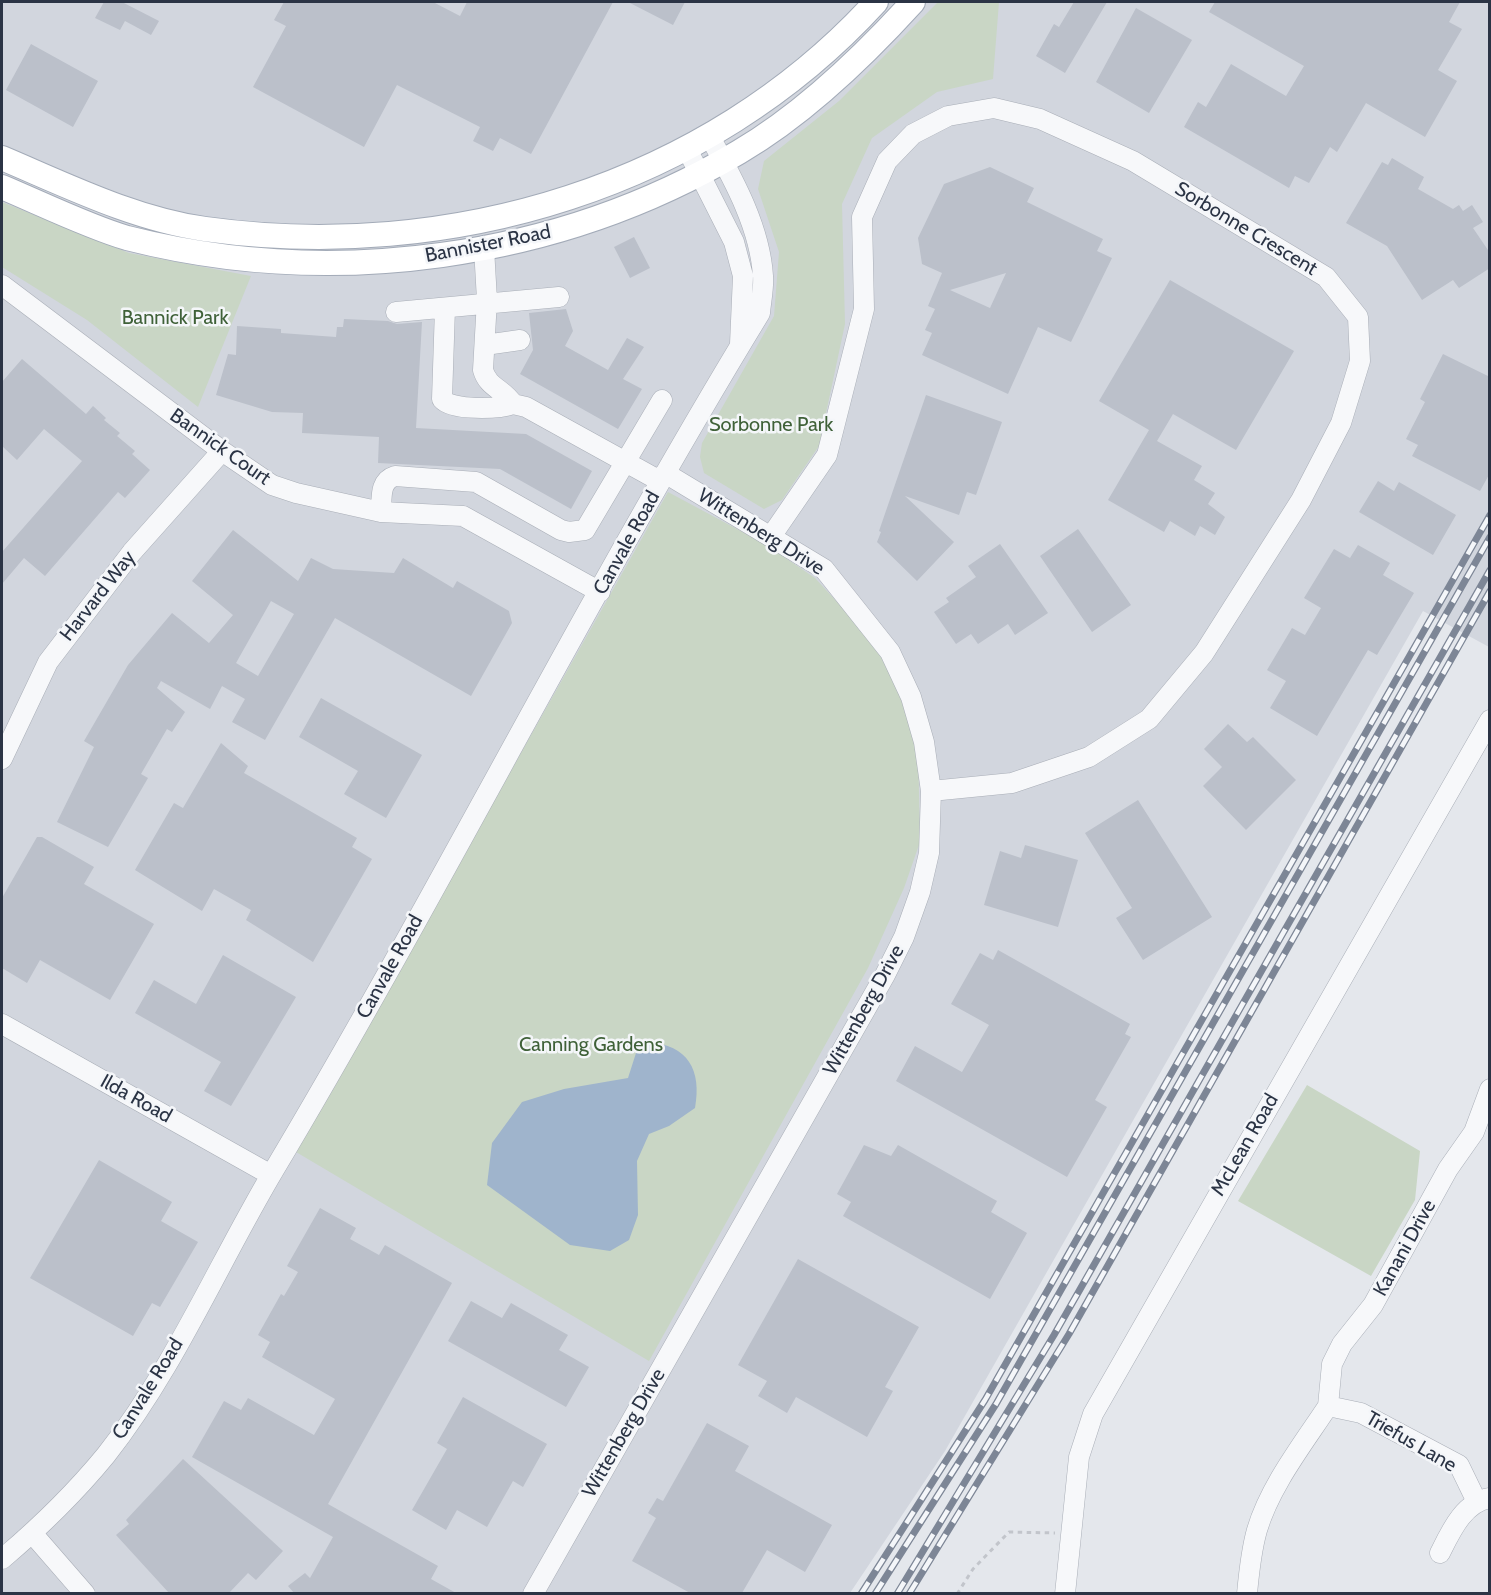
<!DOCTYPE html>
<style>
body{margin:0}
#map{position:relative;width:1491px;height:1595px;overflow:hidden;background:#e4e7ec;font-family:Cabin,sans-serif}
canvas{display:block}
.frame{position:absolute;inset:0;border:3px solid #2b3445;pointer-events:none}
</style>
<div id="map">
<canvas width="1491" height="1595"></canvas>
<div class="frame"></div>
</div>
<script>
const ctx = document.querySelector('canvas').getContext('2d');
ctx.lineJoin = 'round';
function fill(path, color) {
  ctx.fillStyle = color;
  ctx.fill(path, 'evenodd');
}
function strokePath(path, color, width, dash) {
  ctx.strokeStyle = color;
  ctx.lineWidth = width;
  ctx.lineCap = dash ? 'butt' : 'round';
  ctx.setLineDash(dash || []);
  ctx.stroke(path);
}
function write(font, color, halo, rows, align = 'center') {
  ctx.font = font + ' Cabin,sans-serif';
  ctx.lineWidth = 5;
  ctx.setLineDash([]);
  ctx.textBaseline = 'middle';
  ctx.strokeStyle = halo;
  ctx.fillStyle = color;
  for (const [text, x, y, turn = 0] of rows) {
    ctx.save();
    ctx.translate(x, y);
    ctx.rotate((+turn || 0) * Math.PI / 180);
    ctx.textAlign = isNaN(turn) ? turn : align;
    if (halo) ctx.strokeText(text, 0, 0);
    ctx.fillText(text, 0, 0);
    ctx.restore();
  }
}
fill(new Path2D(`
 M2,2H1489V647L1423,611L945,1451L850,1593L2,1594Z`), '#d2d6de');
fill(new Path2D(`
 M938,2H999L993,79L937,92L872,138L842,204L845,324L819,446L782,500L764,509L704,473L700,457L702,443L774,316L779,252L758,189L764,161L839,101Z
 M2,202L129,253L251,276L198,407L87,320L2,267Z
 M668,492L765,544L815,578L886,655L918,743L920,842L904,888L868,968L649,1361L296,1152Z
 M1307,1085L1420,1151L1415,1200L1371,1276L1238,1201Z`), '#c9d6c5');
fill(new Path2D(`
 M648,1042C688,1045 702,1070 695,1108L669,1126L649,1134L637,1161L638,1215L629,1240L610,1251L570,1245L487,1185L492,1143L522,1102L564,1089L628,1078L636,1053Z`), '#9fb4cc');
fill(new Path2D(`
 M104,2H122L159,21L151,35L125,21L120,30L95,18Z
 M284,2H433L460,16L467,2H613L531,154L500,138L493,151L473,141L480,127L397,85L364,147L253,87L286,26L274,20Z
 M628,2H685L673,25Z
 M1074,2H1107L1065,73L1036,56L1054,24L1059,27Z
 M1215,2H1460L1449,22L1462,29L1438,70L1457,81L1425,137L1366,103L1337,152L1330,147L1309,183L1295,176L1289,188L1184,127L1198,102L1206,107L1231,64L1286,96L1304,66L1209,12Z
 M1136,8L1192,40L1149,113L1096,82Z
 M31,44L98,81L73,127L6,90Z
 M1392,158L1424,177L1418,189L1453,209L1459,205L1463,211L1472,205L1483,222L1473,228L1490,253V268L1459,288L1453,280L1422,300L1387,246L1346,223L1382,162L1388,165Z
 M990,167L1034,188L1027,202L1103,239L1097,251L1112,258L1071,342L1038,327L1008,394L922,355L932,333L925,330L935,309L928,306L942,273L922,264L918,238L944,184ZM1006,273L990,308L950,290Z
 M634,237L650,268L630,278L614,247Z
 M1170,280L1294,351L1236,450L1173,414L1157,441L1202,466L1194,480L1215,493L1208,504L1225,517L1215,535L1200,526L1195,536L1170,521L1164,532L1108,500L1149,430L1099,401Z
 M566,309L573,331L565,346L608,370L627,338L644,347L623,379L642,389L618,429L520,374L533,350L529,313Z
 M344,319L388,321L397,324L422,322L416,428L526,434L592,471L571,509L500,469L378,463L379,437L302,433L303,413L272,412L216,395L228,354L236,355L237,326L281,329V333L336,337L337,327H343Z
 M1443,354L1490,377V473L1480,491L1412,456L1418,445L1406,439L1425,402L1420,399Z
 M22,359L86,414L93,406L106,418L104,420L120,433L117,436L135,451L132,454L150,470L125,498L118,492L45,576L24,558L2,584V552L82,461L44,429L17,460L2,446V382Z
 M926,395L1002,422L976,495L967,492L959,515L905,496L954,542L917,581L877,542L881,532L879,531Z
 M1378,481L1394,491L1399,482L1456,515L1433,555L1359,512Z
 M1078,529L1131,605L1092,632L1040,556Z
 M233,530L298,581L311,558L333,569L394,573L403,558L453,588L457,581L509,611L512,623L471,696L335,618L265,740L232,722L245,699L222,686L210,709L161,681L157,688L185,712L172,732L167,729L141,774L148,778L108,847L57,822L94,747L84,741L128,665L172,613L209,643L233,615L192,581ZM271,601L294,614L258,676L236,663Z
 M1000,544L1048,613L1015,635L1008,624L978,644L971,634L956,644L934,612L949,602L946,598L976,577L968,566Z
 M1358,545L1390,563L1383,575L1414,593L1377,655L1368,650L1317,736L1270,708L1286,681L1267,670L1292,628L1305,635L1321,608L1304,598L1334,549L1350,558Z
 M321,698L422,755L386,818L344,794L358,771L299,737Z
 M1228,724L1247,742L1253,737L1296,780L1246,830L1203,786L1222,767L1204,749Z
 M221,743L248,766L244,773L357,838L352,847L372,859L313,962L246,920L251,910L214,889L202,911L135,870L174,803L183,808Z
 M1138,800L1212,917L1143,960L1116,918L1132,908L1085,833Z
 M37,837H42L94,867L84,884L154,924L110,1000L40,960L27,983L2,968V898Z
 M1025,845L1078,860L1058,927L984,905L1000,851L1021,858Z
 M998,950L1130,1024L1125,1034L1131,1037L1095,1100L1107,1107L1067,1177L896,1081L915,1046L962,1072L989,1025L951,1004L980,953L993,960Z
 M223,955L296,997L231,1106L204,1091L221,1062L135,1013L154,980L196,1004Z
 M864,1145L891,1156L898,1145L997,1201L991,1212L1027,1233L990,1299L843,1216L851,1202L837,1194Z
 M99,1160L172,1202L161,1221L198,1242L160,1307L152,1303L133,1336L30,1278Z
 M320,1208L356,1228L350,1239L379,1255L385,1245L452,1283L328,1504L438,1566L431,1579L456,1593H294L288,1586L305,1573L310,1578L333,1537L192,1457L224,1401L241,1410L248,1398L314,1435L335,1399L262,1357L270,1342L258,1335L281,1294L284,1296L298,1272L287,1266Z
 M798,1259L919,1327L885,1387L893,1391L867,1437L796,1397L787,1413L758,1396L767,1381L738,1365Z
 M471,1301L502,1318L511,1303L568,1335L559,1350L589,1367L566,1407L448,1341Z
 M463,1397L547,1444L523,1487L513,1481L487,1527L457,1510L446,1530L412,1510L447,1449L437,1443Z
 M707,1423L749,1446L735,1471L832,1525L805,1572L767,1550L742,1593H690L632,1561L656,1518L648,1513L657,1498L663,1501Z
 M183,1459L283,1551L256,1580L248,1573L229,1593H169L116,1535L129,1524L126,1520Z`), '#bbc0ca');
const minor = new Path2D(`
 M687,149L734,242L743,276L740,344
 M484,248L487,300L483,370C488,388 504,389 513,404L526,407L660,481
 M2,285L222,451L272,485L296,493L381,512L463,516L600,592
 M445,308L442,399C452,411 499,409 513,404
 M396,312L559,297
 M485,345L520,340
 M381,512C382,498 379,481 395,476L476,482L561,530L569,532L585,530L662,400
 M772,535L827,455L864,309L862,217L887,161L913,134L948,116L994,108L1040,119L1133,161L1326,277L1358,317L1360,361L1341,423L1301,500L1204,653L1149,719L1089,757L1012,783L931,791
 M2,759L48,662L132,552L222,451
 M2,1024L271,1175
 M1328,1406L1332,1364L1342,1344L1373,1305L1448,1169L1474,1132L1490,1089
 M1328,1406L1361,1413L1459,1465L1476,1500
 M32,1533L85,1594
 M1440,1553C1451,1531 1464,1502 1490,1498
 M2,1559C40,1527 74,1494 106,1455C174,1369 218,1264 274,1170C442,888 589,593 760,313C761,301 764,288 763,276C760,227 733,179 710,137
 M533,1594L885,975L904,937L920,892L929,853L931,791L924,742L911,697L890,652L824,569L665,473
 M1065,1594L1079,1457L1093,1414L1490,720
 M1247,1594C1249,1572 1251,1551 1257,1530C1270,1486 1303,1444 1328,1406`);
const major = new Path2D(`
 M2,158C66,185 134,219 205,229C450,263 707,187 876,2
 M2,187C40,203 89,227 127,238C332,290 557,260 739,152C804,114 863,57 913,2`);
strokePath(minor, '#a9aeb7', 21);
strokePath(major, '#a3abb8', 26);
strokePath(new Path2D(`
 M957,1594L973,1569L1009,1532L1055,1533`), '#c2c5cb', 3, [4.5, 4.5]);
strokePath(minor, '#f7f8fa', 20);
strokePath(major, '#fff', 24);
const rail = new Path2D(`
 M861,1594L985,1400L1490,515
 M875,1594L996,1404L1490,537
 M897,1594L1054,1335L1490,570
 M909,1594L1069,1334L1490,591`);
strokePath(rail, '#7d8696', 7);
strokePath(rail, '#f4f6f9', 4.5, [14]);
write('20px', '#2b3445', '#f4f6f9', [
 ["Sorbonne Crescent",1246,229,31],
 ["Bannister Road",488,244,-11],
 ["Bannick Court",220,447,35],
 ["Wittenberg Drive",761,532,32],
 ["Canvale Road",627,543,-61],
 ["Harvard Way",98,596,-52],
 ["Canvale Road",390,967,-61],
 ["Wittenberg Drive",864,1010,-61],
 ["Ilda Road",136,1099,29],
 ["McLean Road",1245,1145,-60],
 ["Kanani Drive",1405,1248,-61],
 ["Canvale Road",148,1389,-58],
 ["Wittenberg Drive",624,1433,-60],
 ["Triefus Lane",1411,1442,30]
]);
write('20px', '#3f6138', '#f4f6f9', [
 ["Bannick Park",175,318],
 ["Sorbonne Park",771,425],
 ["Canning Gardens",591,1045]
]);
</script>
